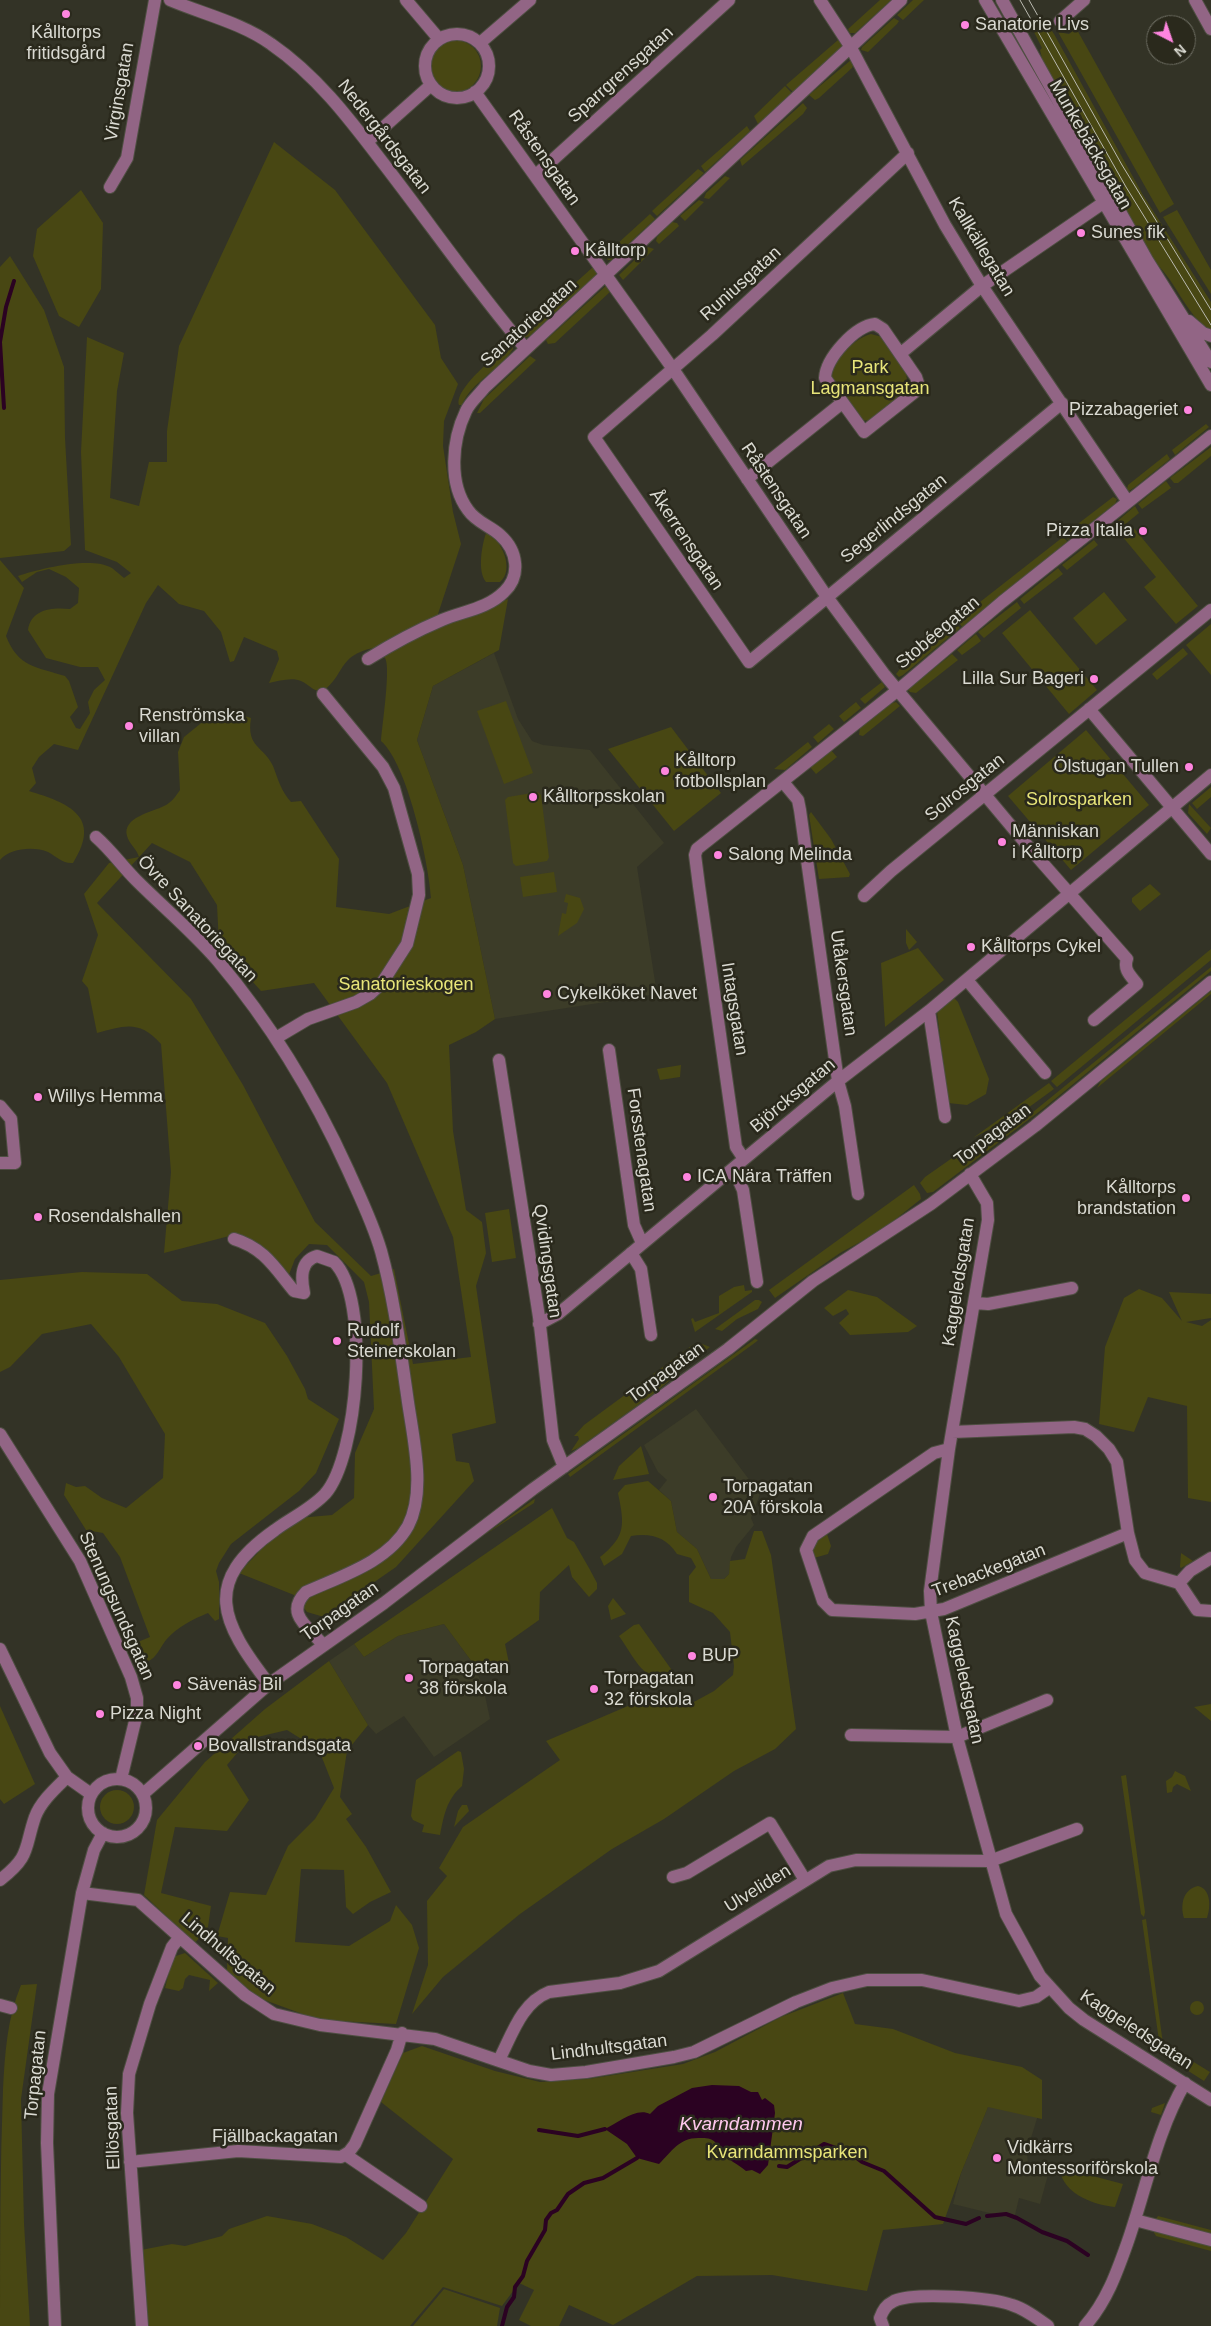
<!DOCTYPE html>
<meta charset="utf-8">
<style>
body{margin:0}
#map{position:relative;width:1211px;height:2326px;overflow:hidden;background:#333326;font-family:Helvetica,sans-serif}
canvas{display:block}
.north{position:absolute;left:1146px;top:15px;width:50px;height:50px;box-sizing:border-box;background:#2a291c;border:1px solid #707065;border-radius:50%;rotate:139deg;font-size:14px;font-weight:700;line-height:20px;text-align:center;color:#dadad2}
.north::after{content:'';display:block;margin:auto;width:18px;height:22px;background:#fe85df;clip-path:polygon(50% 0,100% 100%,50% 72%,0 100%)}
</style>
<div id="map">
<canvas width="1211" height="2326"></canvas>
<div class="north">N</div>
</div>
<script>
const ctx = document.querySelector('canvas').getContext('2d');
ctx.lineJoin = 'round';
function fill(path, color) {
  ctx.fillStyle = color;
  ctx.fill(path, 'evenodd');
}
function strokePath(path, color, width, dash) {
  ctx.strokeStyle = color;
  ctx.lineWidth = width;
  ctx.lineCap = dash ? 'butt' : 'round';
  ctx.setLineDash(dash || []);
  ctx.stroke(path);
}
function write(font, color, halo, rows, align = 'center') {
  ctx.font = font + ' Helvetica,sans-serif';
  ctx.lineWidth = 5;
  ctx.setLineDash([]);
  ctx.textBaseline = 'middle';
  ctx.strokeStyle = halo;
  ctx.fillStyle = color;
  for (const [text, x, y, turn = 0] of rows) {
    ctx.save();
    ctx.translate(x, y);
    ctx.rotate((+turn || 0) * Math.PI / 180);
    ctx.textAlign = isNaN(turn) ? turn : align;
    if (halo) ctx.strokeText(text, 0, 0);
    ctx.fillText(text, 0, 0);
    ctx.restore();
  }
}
fill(new Path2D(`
 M494,653L518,719L532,741L543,745L590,750L664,843L637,867L657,994L495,1019L463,865L417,740L433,686Z
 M696,1409L760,1494L751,1518L754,1525L736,1547L731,1557L729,1574L724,1579H711L697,1549L677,1532L671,1501L659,1490L667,1480L658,1472L644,1445Z
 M444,1624L475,1666L484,1691L490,1719L434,1757L404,1716L376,1734L368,1725L329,1661L354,1644L364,1657L398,1636Z
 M992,2097L1039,2112L1027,2151L1028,2165L1049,2171L1040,2204L1019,2198L1014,2219L953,2204L961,2173Z`), '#3c3c28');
fill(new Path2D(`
 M880,0H891L855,33H850L848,29Z
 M913,0H924L903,20L897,15Z
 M1041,15L1054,34L1143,195L1211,302V331C1184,314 1176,278 1150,258L1046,74L1040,50L1042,48L1029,22Z
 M894,18L899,21L897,24L868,52L861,50L862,47Z
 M1076,28L1174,204L1160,213L1058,32L1069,34Z
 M429 66a26 26 0 1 1 52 0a26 26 0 1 1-52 0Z
 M838,40L842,44V47L793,92L786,85Z
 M851,60L854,64L852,68L819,98L815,100L809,95Z
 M785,86L792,93L758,124L754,116Z
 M803,103L807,108L803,114L742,166L740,160Z
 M747,126L750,131L705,172L701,166Z
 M274,142L335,190L435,325L441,358L458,384L444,421L443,446L453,512L461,544L438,614L453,620L508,599L499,650L433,686L417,740L463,865L495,1019L476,1032L449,1045L453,1131L466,1210L482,1222L486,1253L476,1286L496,1423L452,1434L456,1461L469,1463L474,1481L396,1567L324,1617L307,1612L294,1595L239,1573L268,1542L298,1518L332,1515L354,1498L355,1453L374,1409L369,1302L364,1282L327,1245L309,1244L295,1259L288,1277L237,1234L164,1253L171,1172L161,1044C140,1020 125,1025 97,1033L88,988L82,981L98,935L84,894L109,863L139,857C137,849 129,844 127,836C122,817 153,812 164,806C171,803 176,796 180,790L178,752L184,737L205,720L235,713L251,718C246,748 264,746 273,766C278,779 281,791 291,802L301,801L339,859L336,907L389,914L431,898C429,863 407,763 381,741C382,726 391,667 385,658C382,654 376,651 373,648C337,656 346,674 322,692C311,690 310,685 301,681C292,677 279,681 269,683L279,659L277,651L244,637L234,661L230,662L221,632L204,611L179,604L158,585L146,603L78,750L54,744L39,757L32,768L36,783L29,791C68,803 103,816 73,863C63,864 57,857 48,852C34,846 10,848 0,860V560L24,588L6,636C18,667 36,667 65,676L69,681L78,707L70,717L76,728L80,729L90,713L88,702L94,690L105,680L98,667H80L46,658L28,630C31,609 52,607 70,609L78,603L79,588L66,577L49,569L37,572L22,582L18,576C40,569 90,556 112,568C116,571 120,575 124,578L131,573L117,562L85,550L81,452L87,337L124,353L117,391L110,498L139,506L149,462H167V431L179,346ZM152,843L190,862L217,905L219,944L261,991L314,983L387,1083L453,1237L471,1357L413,1364L394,1269L371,1276L315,1222L243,1085L191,999L97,903Z
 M698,169L704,173L657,216L652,211Z
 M725,176L730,178L709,199L704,198L706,193Z
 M81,190L103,223L101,289L79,327L59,316L33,256L37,229Z
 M699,200L704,202L685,221L680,216Z
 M1177,210L1211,270V294L1163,217Z
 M650,214L655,219L611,260H608L605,255Z
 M672,222L677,223L679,226L659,244L656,241L657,237Z
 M648,247L654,249L623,280L619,275Z
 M10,256L44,310L64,367L65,438L71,545L64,551L0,558V267Z
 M593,267L597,273L591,281L530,336L524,338L520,333Z
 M608,284L611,291L555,343L548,344L546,340Z
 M871,334L882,337L906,373L908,387L906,392L871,421L861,420L832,380C830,363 854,338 871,334Z
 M509,344L512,345L513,349C500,370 471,382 462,405H459C454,389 497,355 509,344Z
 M530,356L536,360L534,362L480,413H477L484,399Z
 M1206,424L1209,427L1175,455L1172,450Z
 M1211,447V456L1178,483H1174L1170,478Z
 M1167,454L1170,459L1135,487L1129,491L1127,489L1128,485Z
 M1166,481L1171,488L1142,509L1138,504Z
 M1113,497L1117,499L1115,504L1068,540L1064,536L1066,533Z
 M1135,506L1139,513L1112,535L1107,530Z
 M1133,527L1198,606L1176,624L1144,587L1156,577L1122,536Z
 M486,533C502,539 515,570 500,582H486C477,571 482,545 486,533Z
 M1063,537L1067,541L1066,543L962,627L957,620Z
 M1094,540L1098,545L1067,570L1062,565Z
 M1058,568L1063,574L1024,604L1020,599Z
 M1104,592L1127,620L1096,645L1073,618Z
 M1017,602L1021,608L984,638L978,632Z
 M1030,610L1097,690L1069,714L1002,633Z
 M953,624H956L960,628L903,675L899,677L896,674L904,664Z
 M1211,624V675L1186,645Z
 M976,634L981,641L962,655L957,650Z
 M1183,648L1188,654L1157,680L1152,674Z
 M952,654L958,660L916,693L910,692L908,690L912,686Z
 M882,682L885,687L865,704L860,699Z
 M506,701L533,773L504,784L477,711Z
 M856,702L861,708L844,722L839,716Z
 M896,702L900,706L863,736L859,735L860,727L890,704Z
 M829,724L834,729L818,743L813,737Z
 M671,727L721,793L674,831L608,749Z
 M1086,730L1149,805L1071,870L1008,796Z
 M808,742L812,747L785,770L774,769Z
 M831,750L837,757L816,774L810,767Z
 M1211,787V797L1197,809L1192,803Z
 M538,792L541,795L549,857L547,861L516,866L513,863L505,800L508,797Z
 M1189,804L1211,828L1207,834L1188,813Z
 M811,812L831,839L850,874L849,877L819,879L809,815Z
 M554,872L557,892L523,897L520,877Z
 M1150,884L1161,894L1140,911L1132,902V898Z
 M566,894L580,898L584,909L577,923L558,936L562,913L566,914L568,903L564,902Z
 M906,929L917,942L909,950L906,943Z
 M918,948L944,980L885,1027L881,963Z
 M1211,949V960L1057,1087L1051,1081Z
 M1211,967V971L1044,1108L933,1192L927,1193L920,1183L925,1177L965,1149L1033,1112Z
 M1211,991V994L1097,1088L1101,1081Z
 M954,998L958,1002L989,1079L986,1094L967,1105L948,1103L937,1012Z
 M681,1065L680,1077L660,1080L657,1069Z
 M1049,1083L1054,1089L1021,1113L973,1138Z
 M914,1185L920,1194L921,1199L882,1230L840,1253L775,1298L769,1290Z
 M509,1209L516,1258L492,1262L485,1213Z
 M82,1272L147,1274L182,1301L217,1304L265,1323L287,1356L305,1389L308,1399L339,1419L316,1473L299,1491L231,1544L219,1563L216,1571L219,1582V1619L215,1621L208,1613C193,1619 176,1628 166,1640C161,1646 156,1659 148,1661C138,1663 133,1653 128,1646L150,1637L120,1557L103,1533L86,1530L64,1495L66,1483L76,1487L85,1486L102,1498L126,1508L163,1478L165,1434L119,1357L91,1324L42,1334L10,1367L0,1372V1280Z
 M744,1285L745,1291L752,1290V1292L695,1332L691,1319L693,1318L695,1322L719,1313V1296L734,1287Z
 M1139,1289L1162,1298L1182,1321L1169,1292L1211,1294V1318L1186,1322L1202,1326L1211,1320V1502L1188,1498L1187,1406L1148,1397L1134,1432L1099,1424L1105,1347L1124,1298Z
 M848,1290L877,1297L917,1326L908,1332L850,1335L839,1323L849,1314L846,1309L833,1316L824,1308Z
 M755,1300H759L762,1302L758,1309L737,1319L722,1331L715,1329Z
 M755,1339L758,1340L756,1342L570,1477L568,1474Z
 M700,1343L710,1347L652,1395L578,1448L571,1451L579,1439L578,1436H574L584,1425L694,1344Z
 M641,1446L649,1474L613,1480L619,1466Z
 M648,1481L671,1501L677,1532L697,1549L711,1579H724L729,1574L730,1561L745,1559L754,1531H762L771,1555L796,1729L775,1749L734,1771L664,1819L612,1849L520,1914L443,1977L412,2014L428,1965L427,1901L447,1876L439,1868L463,1827L560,1760L546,1741L656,1694L692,1703L714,1691L733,1675L734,1666L730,1632L713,1613L689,1602V1576L696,1567L691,1558L677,1554C666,1537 651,1533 631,1536L622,1554L604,1566L600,1557C627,1536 624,1523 618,1493L625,1485Z
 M535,1499L534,1503L483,1536L533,1500Z
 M552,1508L567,1538L574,1542L589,1568L597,1583V1589L589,1597L572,1577L569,1565L540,1592L539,1620L505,1644L510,1668C498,1666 485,1671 475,1666L444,1624L398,1636L364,1657L354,1644Z
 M827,1534L831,1546L828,1554L814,1558L812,1554L815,1543Z
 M1181,1553L1193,1561L1181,1568L1180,1567Z
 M613,1598L626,1614L611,1620L608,1606Z
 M639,1624L676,1676L672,1682C643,1682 634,1657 619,1636L634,1625Z
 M329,1661L368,1725L347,1751L340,1797L352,1814L346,1819L366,1847L391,1892L370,1902L353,1914L346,1907L344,1870L301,1869L295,1942L349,1946L390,1921L396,1905L412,1925L419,1948L396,2024L319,2020L259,1998L227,1971L228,1938L217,1936L230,1892L266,1895L288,1846L315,1819L334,1788L319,1750L287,1730L249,1739L227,1765L249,1800L227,1831L175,1827L161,1893L211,1906L208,1927L195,1943L144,1895L157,1820L205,1762L265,1709Z
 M1211,1704V1721L1194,1707Z
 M0,1706L35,1784L4,1804L0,1799Z
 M458,1751L461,1752L464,1769L462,1786C446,1800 444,1816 440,1835L422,1832L424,1825L413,1820L411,1816L416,1780Z
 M1175,1771L1185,1776L1191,1791L1177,1784L1173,1787L1172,1792L1167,1793L1166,1781L1172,1777Z
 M1126,1775L1145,1912L1144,1917L1141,1914L1121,1776Z
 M100 1807a17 17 0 1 1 34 0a17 17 0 1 1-34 0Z
 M462,1805H467L469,1811L454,1827L458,1811Z
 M1198,1886C1211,1889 1211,1907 1207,1918H1184C1180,1905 1183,1889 1198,1886Z
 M1146,1919L1164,2051L1161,2055L1142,1920Z
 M185,1953L218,1983L209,1991L210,1980L189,1975L185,1979L183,1988L179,1991L165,1988L173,1957Z
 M37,1984L21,2099L24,2223L30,2326H0C0,2247 0,2168 3,2089C5,2053 7,2019 21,1985Z
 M843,1993L855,2024L893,2029L955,2053L1022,2067L1042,2080V2119L988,2107L961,2173L943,2224L883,2230L867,2291L772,2275L697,2276L613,2325L569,2305L559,2326H531L519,2320L534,2290L519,2283L502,2306L443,2287L410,2326H146L141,2250L172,2244L185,2246L222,2236L229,2229L267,2216L312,2224L346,2237L383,2260L406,2233L453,2159L381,2102L403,2053L422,2046L495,2071L540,2082L588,2079L683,2064L715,2052L781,2017Z
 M1190 2008a7 7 0 1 1 14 0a7 7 0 1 1-14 0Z
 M1179,2053L1210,2072L1204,2081L1179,2065Z
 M1165,2103L1161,2115L1151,2112L1152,2108Z
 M1070,2170L1123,2184L1115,2207C1094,2205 1068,2195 1061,2175Z
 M1158,2216L1211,2230V2235L1156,2219Z
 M1153,2231L1211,2246V2251L1156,2236Z
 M444,2289L500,2308L497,2326H413Z`), '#484713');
fill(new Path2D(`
 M712,2085L739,2086L751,2092H758L762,2100L765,2098L774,2105L775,2113L768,2165L760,2174L752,2170L746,2171C738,2164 728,2160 721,2152C718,2149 718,2145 715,2142C711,2138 706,2138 700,2138C680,2137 672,2151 659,2164L637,2158L627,2144L605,2129C618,2123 636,2107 650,2114L658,2106L692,2088Z`), '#2b0222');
strokePath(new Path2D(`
 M4,408L0,342L6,307L14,281
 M539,2130L578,2136L605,2129
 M779,2166L787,2167L824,2144L850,2153L862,2162L884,2171L935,2217L966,2224L979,2218
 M987,2216L1006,2214L1017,2218L1042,2232L1067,2241L1088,2255
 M502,2326L507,2307L514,2297L515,2287L523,2276L527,2261L545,2230L546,2220L551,2213L557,2210L568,2194L584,2183L603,2178L637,2158`), '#2b0222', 4);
const minor = new Path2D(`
 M170,0C203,14 242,23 271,44C316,75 348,117 380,159C429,222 474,288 526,349
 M406,0L439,39
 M820,0L850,46L945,225L982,286L1128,502
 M985,0L1211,385
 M1002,0L1147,260L1211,362
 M1195,0L1211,29
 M1060,21L1084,0
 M425 66a32 32 0 1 1 64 0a32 32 0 1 1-64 0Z
 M480,43L530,0
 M475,92L673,369L827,597L884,674L1032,851L1127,959C1123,970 1131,976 1137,984L1094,1020
 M367,142L431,85
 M908,153L712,335L594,437L749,662L1062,403
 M536,175L729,0
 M110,187L127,158L155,0
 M1189,321L1203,333L1211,336
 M875,324L883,329L916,377L919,386L916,391L864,432L825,378C826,358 855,326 875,324Z
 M900,354L982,286L1103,203
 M747,479L842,403
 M368,659C392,644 416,631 442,620C463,611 487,609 504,592C521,576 518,551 500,535C490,526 476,522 468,510C448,483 452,440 466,411C470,402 479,395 485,387L901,0
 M1089,709L1211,854
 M783,782L798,800L800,810L838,1081L845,1106L858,1194
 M96,837C111,850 122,866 136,880C163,907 193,932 218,961C271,1024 314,1095 348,1170C360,1197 373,1223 381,1251C394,1298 400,1347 407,1395C412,1434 427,1490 408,1526C388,1562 341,1576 306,1592C284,1614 309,1627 323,1645
 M864,896L891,871L1211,610
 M967,980L1045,1073
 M929,1011L945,1117
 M276,1038L308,1019L356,1002L370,994L382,983L407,944L419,895L418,874L394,788L383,767L323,694
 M609,1050L634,1225L642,1243
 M499,1060L539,1317L553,1440L564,1467
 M0,1106L11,1119L15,1163H0
 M744,1159L736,1147L699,886L695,855L697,849L898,690L1002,602L1211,436
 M730,1171L738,1179L743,1190L757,1282
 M970,1174L987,1203L988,1220L949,1449L930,1591L931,1612L957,1737L1006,1914L1040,1976L1069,2008L1084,2020L1211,2100
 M234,1239C264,1248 275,1268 294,1291L304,1293C301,1278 300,1261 317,1256L334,1262C371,1298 358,1457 325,1494C311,1509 291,1518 275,1530C201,1582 221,1622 269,1684
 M631,1253L641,1269L651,1335
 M975,1303L988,1304L1072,1288
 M539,1324L558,1314L838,1081L929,1011L1211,775
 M952,1432L1074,1427L1085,1429L1096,1436L1109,1449L1117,1462L1128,1533L1135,1560L1145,1573L1179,1583
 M0,1434L80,1561L131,1677L137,1698V1713L121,1779
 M949,1449L934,1453L813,1536L806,1550L823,1601L832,1610L915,1614L944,1609L1128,1533
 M1179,1583L1197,1610L1211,1611
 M1179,1583L1190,1571L1211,1558
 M0,1649L50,1753L67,1777L91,1794
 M851,1735L957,1737L1047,1700
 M88 1808a29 29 0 1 1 58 0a29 29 0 1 1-58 0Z
 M143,1794L269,1684L384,1603L533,1489L728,1349L813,1281L931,1204L1035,1126L1211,982
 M673,1877L687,1873L770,1823L805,1880
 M0,1880C31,1856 24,1849 35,1817C41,1801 56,1788 67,1777
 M82,1893L138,1900L245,1995L274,2014L320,2025L435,2039L529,2071L551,2075L586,2072L674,2057L694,2052L796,2002L832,1988L867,1980H922L1019,2001L1036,1997L1049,1988
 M0,2005L11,2008
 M499,2060C512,2035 521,2003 549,1992L620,1983L659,1971L829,1866L856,1860L990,1861L1077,1829
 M346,2155L421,2206
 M130,2162L238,2151L341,2157L349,2152L355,2144L397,2050L402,2033
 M1135,2220L1211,2240
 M55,2326L47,2143L48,2094L82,1893L94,1850L103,1833
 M142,2326L127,2113L129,2074L150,2004L172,1947L179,1938
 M883,2326L880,2318C883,2310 886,2305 894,2301C914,2292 991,2297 1012,2305C1025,2309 1037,2318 1048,2326
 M1085,2326C1107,2301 1117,2272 1128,2241C1146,2189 1157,2131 1185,2083`);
strokePath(minor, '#4e4e42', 14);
strokePath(minor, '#926585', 12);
strokePath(new Path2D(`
 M1020,0L1126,187L1211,325
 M1029,0L1122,165L1211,310`), '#babab1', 1);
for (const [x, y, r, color] of [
 [66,14,5,"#fe85df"],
 [965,25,5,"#fe85df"],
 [1081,233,5,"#fe85df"],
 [575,251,5,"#fe85df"],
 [1188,410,5,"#fe85df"],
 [1143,531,5,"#fe85df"],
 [1094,679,5,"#fe85df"],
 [129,726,5,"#fe85df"],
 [1189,767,5,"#fe85df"],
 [665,771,5,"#fe85df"],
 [533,797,5,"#fe85df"],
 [1002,842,5,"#fe85df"],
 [718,855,5,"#fe85df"],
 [971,947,5,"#fe85df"],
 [547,994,5,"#fe85df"],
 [38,1097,5,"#fe85df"],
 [687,1177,5,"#fe85df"],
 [1186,1198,5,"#fe85df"],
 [38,1217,5,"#fe85df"],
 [337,1341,5,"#fe85df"],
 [713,1497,5,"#fe85df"],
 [692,1656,5,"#fe85df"],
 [409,1678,5,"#fe85df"],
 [177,1685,5,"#fe85df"],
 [594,1689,5,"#fe85df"],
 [100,1714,5,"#fe85df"],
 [198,1746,5,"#fe85df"],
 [997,2158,5,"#fe85df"]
]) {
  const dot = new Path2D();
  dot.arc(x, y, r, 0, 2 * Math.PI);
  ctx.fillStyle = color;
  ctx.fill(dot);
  strokePath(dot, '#2a291c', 2);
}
write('18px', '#dadad2', '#2a291c', [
 ["Sanatorie Livs",975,25],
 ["Kålltorps",66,33,"center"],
 ["fritidsgård",66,54,"center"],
 ["Sunes fik",1091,233],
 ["Kålltorp",585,251],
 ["Pizzabageriet",1178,410,"right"],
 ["Pizza Italia",1133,531,"right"],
 ["Lilla Sur Bageri",1084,679,"right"],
 ["Renströmska",139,716],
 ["villan",139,737],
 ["Kålltorp",675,761],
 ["fotbollsplan",675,782],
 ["Ölstugan Tullen",1179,767,"right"],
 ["Kålltorpsskolan",543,797],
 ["Människan",1012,832],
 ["i Kålltorp",1012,853],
 ["Salong Melinda",728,855],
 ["Kålltorps Cykel",981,947],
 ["Cykelköket Navet",557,994],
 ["Willys Hemma",48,1097],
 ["ICA Nära Träffen",697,1177],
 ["Kålltorps",1176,1188,"right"],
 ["brandstation",1176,1209,"right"],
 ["Rosendalshallen",48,1217],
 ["Rudolf",347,1331],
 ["Steinerskolan",347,1352],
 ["Torpagatan",723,1487],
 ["20A förskola",723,1508],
 ["BUP",702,1656],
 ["Torpagatan",419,1668],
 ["38 förskola",419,1689],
 ["Torpagatan",604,1679],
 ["32 förskola",604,1700],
 ["Sävenäs Bil",187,1685],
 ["Pizza Night",110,1714],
 ["Bovallstrandsgata",208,1746],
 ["Vidkärrs",1007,2148],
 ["Montessoriförskola",1007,2169]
], 'left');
write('18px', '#dadad2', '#2a291c', [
 ["Sparrgrensgatan",621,75,-42],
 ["Virginsgatan",120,92,-80],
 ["Nedergårdsgatan",384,137,52],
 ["Munkebäcksgatan",1090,145,60],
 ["Råstensgatan",544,158,55],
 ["Kallkällegatan",981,247,59],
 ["Runiusgatan",741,284,-42],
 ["Sanatoriegatan",529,323,-42],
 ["Råstensgatan",776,491,56],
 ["Segerlindsgatan",894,519,-39],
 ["Åkerrensgatan",686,540,56],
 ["Stobéegatan",938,633,-40],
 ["Solrosgatan",965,788,-39],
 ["Övre Sanatoriegatan",197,919,47],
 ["Utåkersgatan",843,983,82],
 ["Intagsgatan",734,1009,81],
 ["Björcksgatan",793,1096,-40],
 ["Torpagatan",993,1135,-37],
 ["Forsstenagatan",641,1150,82],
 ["Qvidingsgatan",547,1261,82],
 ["Kaggeledsgatan",959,1282,-81],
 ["Torpagatan",666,1373,-36],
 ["Trebackegatan",989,1571,-21],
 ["Stenungsundsgatan",116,1606,66],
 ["Torpagatan",340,1612,-35],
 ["Kaggeledsgatan",964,1680,78],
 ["Ulveliden",758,1889,-32],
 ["Lindhultsgatan",228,1954,40],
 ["Kaggeledsgatan",1136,2030,33],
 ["Lindhultsgatan",609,2048,-7],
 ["Torpagatan",36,2075,-84],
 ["Ellösgatan",113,2128,-92],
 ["Fjällbackagatan",275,2137]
]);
write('18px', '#e8e579', '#2a291c', [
 ["Park",870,368],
 ["Lagmansgatan",870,389],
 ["Solrosparken",1079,800],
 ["Sanatorieskogen",406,985],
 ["Kvarndammsparken",787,2153]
]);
write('italic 19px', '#ffc8ee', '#2a291c', [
 ["Kvarndammen",741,2125]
]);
</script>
